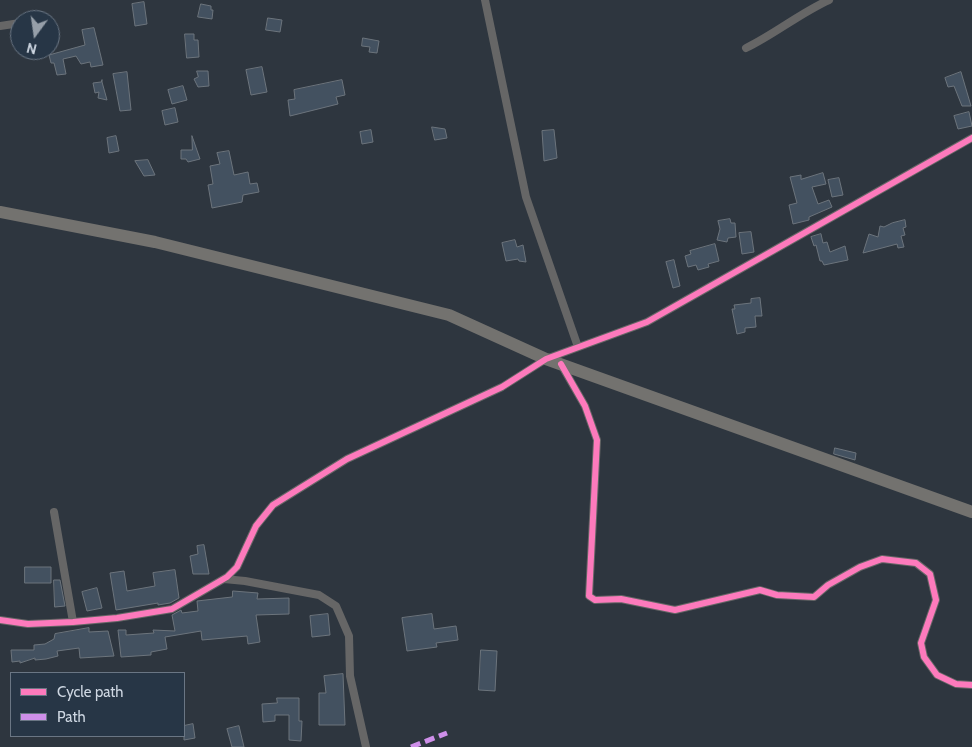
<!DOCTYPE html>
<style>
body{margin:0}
#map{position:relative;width:972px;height:747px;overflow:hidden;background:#2e363f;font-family:Cabin,sans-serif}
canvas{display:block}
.legend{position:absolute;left:10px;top:672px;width:175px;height:65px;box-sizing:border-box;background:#273646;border:1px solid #6a7684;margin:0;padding:6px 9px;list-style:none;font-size:15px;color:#ced7e2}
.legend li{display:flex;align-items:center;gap:10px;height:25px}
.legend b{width:25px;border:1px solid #6a7684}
.north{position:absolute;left:10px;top:10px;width:50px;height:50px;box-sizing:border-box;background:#273646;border:1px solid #6a7684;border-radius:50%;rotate:194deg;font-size:14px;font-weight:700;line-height:20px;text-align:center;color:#ced7e2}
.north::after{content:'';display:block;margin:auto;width:18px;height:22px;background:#969fa9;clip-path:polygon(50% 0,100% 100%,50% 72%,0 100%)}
</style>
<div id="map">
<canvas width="972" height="747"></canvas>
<ul class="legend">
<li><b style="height:6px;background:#fd7abc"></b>Cycle path</li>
<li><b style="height:6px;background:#ce8fe9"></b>Path</li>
</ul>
<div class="north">N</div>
</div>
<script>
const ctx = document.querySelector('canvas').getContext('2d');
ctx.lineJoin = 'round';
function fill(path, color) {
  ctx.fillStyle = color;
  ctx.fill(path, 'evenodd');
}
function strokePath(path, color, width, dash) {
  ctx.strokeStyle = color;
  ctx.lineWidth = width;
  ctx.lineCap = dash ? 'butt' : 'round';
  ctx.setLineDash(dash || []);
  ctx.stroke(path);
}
const building = new Path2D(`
 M144,2L147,24L135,26L132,4Z
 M201,4L211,6V10H213L212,19L198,17Z
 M268,18L282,20L280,32L266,30Z
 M94,28L103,65L91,67L90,62L81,64L76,56L63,59L66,74L57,75L54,63H51L49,55L85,45L82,30Z
 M185,34H194V40H198L199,57L187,58Z
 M363,38L379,41L377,53L369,52L370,47L362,46Z
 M262,67L267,92L251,95L246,70Z
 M197,71H208L209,86L198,87L194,79L198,77Z
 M127,72L131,110L120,111L113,74Z
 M961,72L971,106H962L954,86L948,87L945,78Z
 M102,80V82L107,100L98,98L99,92L95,93L93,83L101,82Z
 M342,80L345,95L336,97L338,104L290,116L288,100L295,99L294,90Z
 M183,86L187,100L172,104L168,90Z
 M175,108L178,122L165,125L162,111Z
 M969,112L972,126L958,129L954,116Z
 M432,127L445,129L447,138L435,140Z
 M371,130L373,142L362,144L360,132Z
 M554,130L557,158L544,161L542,131Z
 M116,136L119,151L109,153L107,138Z
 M192,136L200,159L188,162L186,159H181V150H192Z
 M229,151L234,175L248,172L250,184L257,183L259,192L243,195L242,202L212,208L208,185L213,184L210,166L220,164L217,153Z
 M148,160L155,175L144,176L135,161Z
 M823,173L826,184L812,187L818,204L829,200L832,207L809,217V220L793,224L789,205L797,203L790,177L801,175V179Z
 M839,178L843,195L832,197L828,180Z
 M730,219L731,223H735L736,237L728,238L727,242L717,240L720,229L718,221Z
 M905,220L906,227L903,228L905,235L901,236L904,247L898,248L897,244L863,253L869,234L878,237L880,226L884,227L892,223Z
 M751,232L754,252L742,254L739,233Z
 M821,234L823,243L827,242L830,252L845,246L848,260L824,265L822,261H820L816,245L814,246L811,237Z
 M515,240L517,247L523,245L526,262L519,261L518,259L506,261L502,243Z
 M715,244L719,261L708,264L709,267L698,270L696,265L688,267L685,256L691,254L690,251Z
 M674,260L680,286L673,288L666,262Z
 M760,298L762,316H755L756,327L745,328V332L737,334L732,309H735L734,305L751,303V299Z
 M835,448L856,453L855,460L834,454Z
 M204,545L209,574H193L190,556L198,554L197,546Z
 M25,567H51V583H25Z
 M175,570L179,598L170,603L158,605V603L116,610L110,573L124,571L127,591L155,586L153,573Z
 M54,580H60L65,606L55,607Z
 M97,588L102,608L87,611L82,592Z
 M233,591L258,593L257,599L289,598V614L256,615L260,642L248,644L247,636L202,640L201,631L165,637L167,649L151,652V655L121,657L118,630H126V635L154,633L153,630L175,631L172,615L181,610L182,613L198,611L197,601L232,597Z
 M328,614L330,635L312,637L310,616Z
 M432,614L434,629L456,626L458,640L436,643L437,647L407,651L402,618Z
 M89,628V632L108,631L114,656L80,658L79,648L57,651L58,656L46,659L35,660V658L20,663V661L12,662L11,650H34V645L45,644L54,639L55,634Z
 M481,650L497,651L495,691L479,690Z
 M343,674L345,725H319V693H326L324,676Z
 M277,698H299V721H302L301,741L289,740V715H275V721L263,722L262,704L277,703Z
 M193,724L195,738L184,740V726Z
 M239,726L244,747H232L227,729Z`);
fill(building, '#435160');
strokePath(building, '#6c747c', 1);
strokePath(new Path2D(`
 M485,0L526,197L578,347
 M0,26L20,23
 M746,48C775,34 800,13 829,0
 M562,366L585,406L597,440L589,596L595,600L621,599L675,610L760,590L777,595L814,597L828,585L860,567L882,559L916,563L930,574L936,600L921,643L924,657L937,675L956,684L972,685
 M54,512L73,622
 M224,579L245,581L319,595L336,606L349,636L350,676L366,747
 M0,620L28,624L73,622L117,618L172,609L227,577L237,567L256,526L273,505L347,459L502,387L546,359L647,322L972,138`), '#666', 8);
strokePath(new Path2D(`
 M0,212L155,242L449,315L546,359L972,512`), '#73726f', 12);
strokePath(new Path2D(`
 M411,747L447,733`), '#ce8fe9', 5, [10, 5]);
strokePath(new Path2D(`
 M561,364L585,406L597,440L589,596L595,600L621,599L675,610L760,590L777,595L814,597L828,585L860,567L882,559L916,563L930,574L936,600L921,643L924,657L937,675L956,684L972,685
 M0,620L28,624L73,622L117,618L172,609L227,577L237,567L256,526L273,505L347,459L502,387L546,359L647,322L972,138`), '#fd7abc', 6);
</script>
